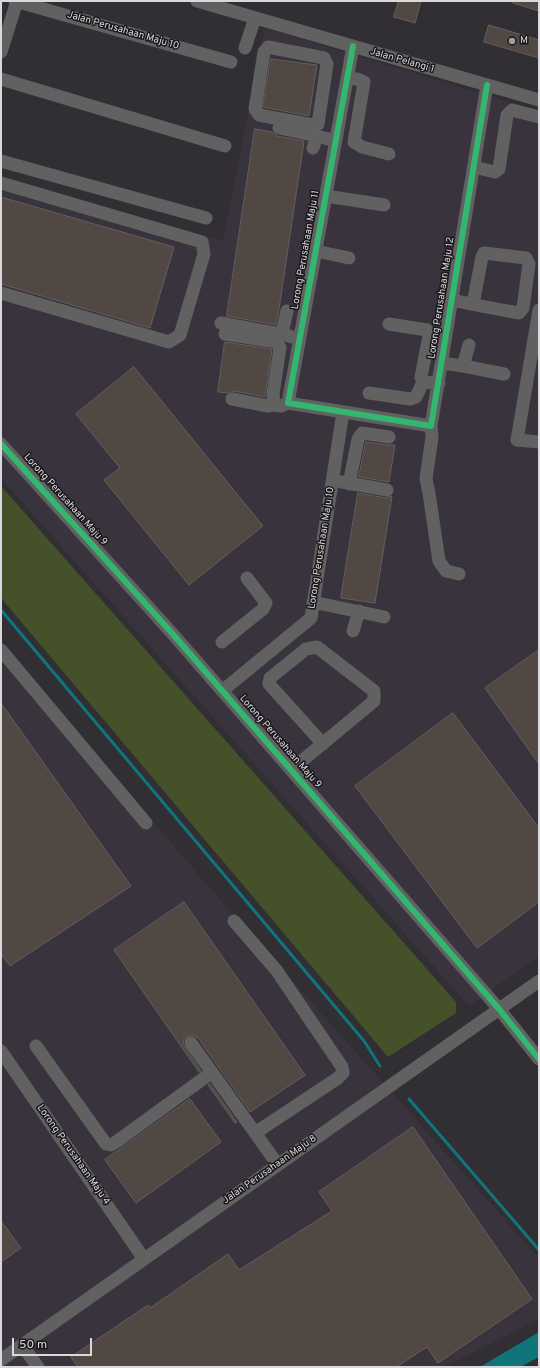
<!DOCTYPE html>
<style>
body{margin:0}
#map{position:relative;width:540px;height:1368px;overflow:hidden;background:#312f33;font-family:Overpass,sans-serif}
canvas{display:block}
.frame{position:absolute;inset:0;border:2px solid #dad8dc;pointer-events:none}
.scale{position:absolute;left:12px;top:1338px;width:80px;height:18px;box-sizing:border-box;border:2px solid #dad8dc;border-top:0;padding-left:5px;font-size:12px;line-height:14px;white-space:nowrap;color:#dad8dc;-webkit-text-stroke:3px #19171a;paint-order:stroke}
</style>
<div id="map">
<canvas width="540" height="1368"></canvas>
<div class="frame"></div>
<div class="scale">50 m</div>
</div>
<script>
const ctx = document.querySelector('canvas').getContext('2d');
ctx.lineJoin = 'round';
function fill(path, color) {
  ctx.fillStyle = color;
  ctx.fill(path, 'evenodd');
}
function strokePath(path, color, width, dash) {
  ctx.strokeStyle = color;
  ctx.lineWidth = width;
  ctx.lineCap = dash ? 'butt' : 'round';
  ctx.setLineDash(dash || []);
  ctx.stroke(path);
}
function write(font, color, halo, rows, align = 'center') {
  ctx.font = font + ' Overpass,sans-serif';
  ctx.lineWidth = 3;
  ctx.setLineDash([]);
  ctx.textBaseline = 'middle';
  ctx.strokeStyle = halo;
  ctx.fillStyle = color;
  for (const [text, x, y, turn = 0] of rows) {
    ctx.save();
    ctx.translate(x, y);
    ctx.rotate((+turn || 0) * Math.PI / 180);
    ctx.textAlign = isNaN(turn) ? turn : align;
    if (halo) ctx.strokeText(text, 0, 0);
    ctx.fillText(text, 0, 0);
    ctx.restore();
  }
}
fill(new Path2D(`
 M265,28L539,111V956L469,1006L1,478V179L223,241Z
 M1,641L201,878L539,1258V1319L445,1367H1Z`), '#39333d');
fill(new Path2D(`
 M1,486L456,1002V1013L388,1057L1,598Z`), '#445129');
fill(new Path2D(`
 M539,1332V1357L520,1367H480Z`), '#10757b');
strokePath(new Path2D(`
 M1,610L364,1041L380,1066
 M409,1099L539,1250`), '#10757b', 3);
const building = new Path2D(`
 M399,1H421L415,23L394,17Z
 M514,1H539V11L513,3Z
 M489,25L539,40V58L484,42Z
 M271,59L317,65L309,116L263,107Z
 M255,129L272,132L277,136L304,141L279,309L276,325L227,316Z
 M1,197L174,247L150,328L1,284Z
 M225,342L272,349L265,397L234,391L227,393L218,392Z
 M134,367L263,526L189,585L104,480L120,468L76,414Z
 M366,442L388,445H395L389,482L359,477Z
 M358,493L386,498L392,496L375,603L341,598Z
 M539,650V764L485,688Z
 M1,703L131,886L10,966L1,954Z
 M453,713L539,828V902L477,948L355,786Z
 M184,902L305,1075L250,1112L198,1038L194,1036L190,1035L184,1039L183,1044L201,1071L199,1072L114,950Z
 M210,1084L237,1122L235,1123L208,1085Z
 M190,1099L221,1142L136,1203L105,1160Z
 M413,1127L532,1299L438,1363L427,1347L396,1367H78L71,1357L148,1305L150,1308L228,1254L239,1270L332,1211L319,1192Z
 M1,1221L21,1248L1,1262Z`);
fill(building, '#524843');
strokePath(building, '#615f60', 1);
strokePath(new Path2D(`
 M15,1L231,62
 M197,1L539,100
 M353,46L288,403L431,426L487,85
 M268,47L324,58L327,64L318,124L313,125L259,115L255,109L264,52Z
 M245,48L255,18
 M1,52L17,1
 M347,78L357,79L364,82L354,142L362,147L389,154
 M1,79L225,146
 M279,128L317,136
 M313,148L317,136L336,141
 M1,161L206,218
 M474,167L495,172L499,169L507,115L512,110L539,117
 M1,183L202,242L204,254L180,335L169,342L1,293
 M326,196L384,205
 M316,251L349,258
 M452,300C474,305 497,309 519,313L523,308L529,264L526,258L484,253L482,257L473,304
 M539,310L517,440L539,442
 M287,311L283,329L285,335L292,337
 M221,323L285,335
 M389,324L427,330L429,336L421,377L423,382L439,383
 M225,334L277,342L280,348L273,394L274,405L281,406L288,403
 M442,363L463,366L469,345
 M463,366L504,374
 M369,393L410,399L416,397L423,382
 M232,399L268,406L274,405
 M431,426L432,437L426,479L429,493L439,561L446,571L459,574
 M1,444L171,632L499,1009L539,1059
 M342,482L387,490
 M349,484L358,439L362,433L389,437
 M313,602L384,617
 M353,631L359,611
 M222,642L263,609L266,603L247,578
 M1,650L146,823
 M222,691L311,618L343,412
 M291,770L374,701V691L317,647L306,649L270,678L269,684L323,744
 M234,921L277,971L342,1067L343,1073L338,1078L255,1133
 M191,1043L278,1165
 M36,1046L106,1144L111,1145L116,1142L211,1073
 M1,1051L144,1259
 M22,1345L38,1367
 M1,1360L539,981`), '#616162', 13);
strokePath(new Path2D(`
 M353,46L288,403L431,426L487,85
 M1,444L171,632L499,1009L539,1059`), '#33b770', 6);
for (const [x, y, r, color] of [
 [512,41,4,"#9f9da1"]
]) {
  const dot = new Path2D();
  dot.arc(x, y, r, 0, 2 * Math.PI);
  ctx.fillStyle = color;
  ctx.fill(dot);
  strokePath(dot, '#19171a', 1.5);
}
write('10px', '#dad8dc', '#19171a', [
 ["Jalan Perusahaan Maju 10",123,31,16],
 ["Jalan Pelangi 1",402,61,16],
 ["Lorong Perusahaan Maju 11",306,250,-80],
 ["Lorong Perusahaan Maju 12",442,298,-81],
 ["Lorong Perusahaan Maju 9",65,500,48],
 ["Lorong Perusahaan Maju 10",322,548,-81],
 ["Lorong Perusahaan Maju 9",280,742,49],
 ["Lorong Perusahaan Maju 4",73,1155,55],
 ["Jalan Perusahaan Maju 8",270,1170,-35]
]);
write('10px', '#dad8dc', '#19171a', [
 ["M",520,41]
], 'left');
</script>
